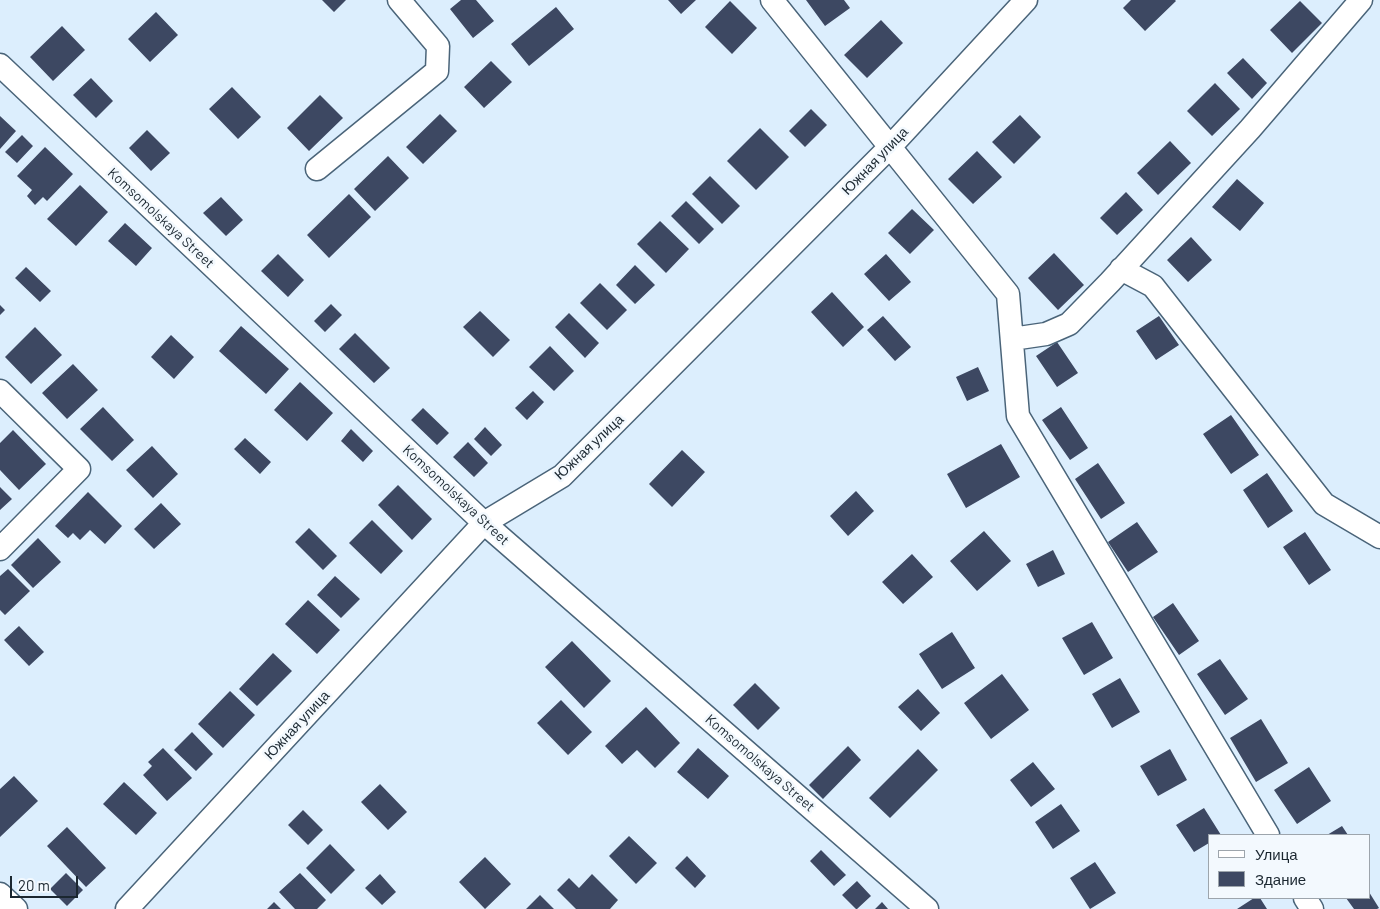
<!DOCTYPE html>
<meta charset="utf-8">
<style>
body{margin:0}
#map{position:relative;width:1380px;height:909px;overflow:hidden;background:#dceefd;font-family:Barlow,sans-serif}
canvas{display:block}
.legend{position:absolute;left:1208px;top:834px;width:162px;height:65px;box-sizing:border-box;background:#f3f9fe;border:1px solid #9da5ac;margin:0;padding:6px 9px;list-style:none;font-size:15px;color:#1b2730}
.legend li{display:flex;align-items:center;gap:10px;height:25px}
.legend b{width:25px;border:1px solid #9da5ac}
.scale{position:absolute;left:10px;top:876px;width:68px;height:22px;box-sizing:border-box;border:2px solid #1b2730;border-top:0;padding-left:6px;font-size:15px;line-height:18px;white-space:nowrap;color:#1b2730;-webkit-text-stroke:4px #f3f9fe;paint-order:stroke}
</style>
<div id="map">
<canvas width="1380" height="909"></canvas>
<ul class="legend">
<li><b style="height:6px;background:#fff"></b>Улица</li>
<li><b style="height:14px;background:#3d4862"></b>Здание</li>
</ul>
<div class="scale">20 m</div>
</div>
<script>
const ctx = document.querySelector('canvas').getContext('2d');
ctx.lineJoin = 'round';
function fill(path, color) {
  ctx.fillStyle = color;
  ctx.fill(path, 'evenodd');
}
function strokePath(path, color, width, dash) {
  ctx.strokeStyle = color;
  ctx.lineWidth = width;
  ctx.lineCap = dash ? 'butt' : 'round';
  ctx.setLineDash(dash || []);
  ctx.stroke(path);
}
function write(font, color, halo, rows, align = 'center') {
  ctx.font = font + ' Barlow,sans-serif';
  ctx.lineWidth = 5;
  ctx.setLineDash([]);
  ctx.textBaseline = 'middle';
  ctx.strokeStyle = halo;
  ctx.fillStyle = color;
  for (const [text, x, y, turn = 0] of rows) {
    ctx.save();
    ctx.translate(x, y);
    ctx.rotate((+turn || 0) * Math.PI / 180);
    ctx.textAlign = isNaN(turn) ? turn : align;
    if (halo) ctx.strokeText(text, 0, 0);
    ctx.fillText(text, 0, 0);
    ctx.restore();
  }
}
fill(new Path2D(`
 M322,0H346L334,12Z
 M461,0H476L494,21L473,38L450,9Z
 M668,0H696L681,14Z
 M806,0H844L850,8L825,26Z
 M1131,0H1175L1176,1L1145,31L1123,8Z
 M730,1L757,28L732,54L705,27Z
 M1300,1L1322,23L1292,53L1270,30Z
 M556,7L574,29L529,66L511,44Z
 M156,12L178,35L150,62L128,39Z
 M881,20L903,43L867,78L844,55Z
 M62,26L85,50L53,81L30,57Z
 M1243,58L1267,83L1252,99L1227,73Z
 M491,61L512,82L484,108L464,87Z
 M91,78L113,101L96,118L73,95Z
 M1215,83L1240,109L1212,136L1187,111Z
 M232,87L261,117L238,139L209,109Z
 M320,95L343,118L309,151L287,128Z
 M811,109L827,125L805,147L789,131Z
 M440,114L457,131L423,164L406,147Z
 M1020,115L1041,137L1014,164L992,142Z
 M0,116L16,131L0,149Z
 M760,128L789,157L756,190L727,161Z
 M147,130L170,153L151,171L129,148Z
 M22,135L33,146L17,163L5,152Z
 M1170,141L1191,163L1158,195L1137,173Z
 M45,147L73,174L47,201L43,197L35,205L27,196L32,190L17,176Z
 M977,151L1002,177L973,204L948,179Z
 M388,156L409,178L375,211L354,189Z
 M710,176L740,206L722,224L692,194Z
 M1237,179L1264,203L1240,231L1212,207Z
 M80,185L108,212L76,246L47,219Z
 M1126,192L1143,210L1117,235L1100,218Z
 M349,194L371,217L329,258L307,235Z
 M221,197L243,220L226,236L203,213Z
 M686,201L714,229L699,244L671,216Z
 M912,209L934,230L910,254L888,233Z
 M660,221L689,249L666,273L637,244Z
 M125,223L152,248L136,266L108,241Z
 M1191,237L1212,260L1188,282L1167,260Z
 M1054,253L1084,285L1058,310L1028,278Z
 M278,254L304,280L288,297L261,271Z
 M886,254L911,282L889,301L864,274Z
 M635,265L655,285L635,304L616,285Z
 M26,267L51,291L40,302L15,278Z
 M600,283L627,310L607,330L580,303Z
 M832,292L864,327L843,347L811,312Z
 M331,304L342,315L325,332L314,321Z
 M0,305L5,310L0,315Z
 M480,311L510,340L493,357L463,327Z
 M569,313L599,343L585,358L555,327Z
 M883,316L911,347L895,361L867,330Z
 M1159,316L1179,345L1156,360L1136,331Z
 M241,326L289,369L266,394L219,351Z
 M35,327L62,355L31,384L5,357Z
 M355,333L390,368L374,383L339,349Z
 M171,335L194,357L174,379L151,357Z
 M1057,342L1078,373L1057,387L1036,356Z
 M550,346L574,371L554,391L529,367Z
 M73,364L98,390L67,419L42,393Z
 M978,367L989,391L967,401L956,377Z
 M300,382L333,413L307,441L274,410Z
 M533,391L544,402L527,420L515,408Z
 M103,407L134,440L112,461L80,429Z
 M1061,407L1088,448L1070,460L1042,420Z
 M423,408L449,433L437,445L411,420Z
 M1231,415L1259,455L1231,474L1203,434Z
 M485,427L502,445L491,456L474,439Z
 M351,429L373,451L363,462L341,441Z
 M13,430L46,464L19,490L0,470V443Z
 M245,438L271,462L260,474L234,449Z
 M468,442L488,463L474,477L453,457Z
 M1001,444L1020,477L966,508L947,474Z
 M152,446L178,474L153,498L126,470Z
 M682,450L705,472L672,507L649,484Z
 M1098,463L1125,503L1101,519L1075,479Z
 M1267,473L1293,511L1268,528L1243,490Z
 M398,485L432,519L412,540L378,505Z
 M0,487L12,499L0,510Z
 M856,491L874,511L848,536L830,516Z
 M88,492L122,526L105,544L90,530L80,540L73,533L68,538L55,526Z
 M161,503L181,524L154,549L134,529Z
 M372,520L403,551L381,574L349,543Z
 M1137,522L1158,552L1128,572L1108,542Z
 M309,528L337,556L323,570L295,542Z
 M984,531L1011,561L977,591L950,561Z
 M1305,532L1331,570L1309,585L1283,547Z
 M38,538L61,562L33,588L11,565Z
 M1053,550L1065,574L1038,587L1026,564Z
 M912,554L933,577L903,604L882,582Z
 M8,569L30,591L5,615L0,610V576Z
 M335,576L360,599L341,618L317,595Z
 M308,600L340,630L317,654L285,624Z
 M1173,603L1199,641L1179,655L1153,617Z
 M1092,622L1113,658L1084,675L1062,638Z
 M19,626L44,652L29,666L4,640Z
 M952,632L975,668L942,689L919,654Z
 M572,641L611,681L584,708L545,667Z
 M273,653L292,671L257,706L239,689Z
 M1220,659L1248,699L1225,715L1197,674Z
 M1002,674L1029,710L991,739L964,703Z
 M1120,678L1140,712L1112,728L1092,694Z
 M755,683L780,708L758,730L733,705Z
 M918,689L940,713L921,731L898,707Z
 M230,691L255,715L223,748L198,724Z
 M561,700L592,732L568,755L537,723Z
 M646,707L680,743L655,768L637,750L622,764L605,746Z
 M1261,719L1288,763L1256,782L1230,738Z
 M192,732L213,754L196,771L174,750Z
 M848,746L861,760L823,799L809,785Z
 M163,748L192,778L167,801L143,775L152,766L148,762Z
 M698,748L729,776L708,799L677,772Z
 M918,749L938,770L890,818L869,798Z
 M1170,749L1187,780L1158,796L1140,766Z
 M1033,762L1055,789L1031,807L1010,780Z
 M1309,767L1331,801L1297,824L1274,790Z
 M14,776L38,801L0,837V789Z
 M124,782L157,813L136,835L103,804Z
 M380,784L407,812L388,830L361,802Z
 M1061,804L1080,831L1053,849L1035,822Z
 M1204,808L1221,835H1209V843L1194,852L1176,825Z
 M303,810L323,830L308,845L288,825Z
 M1342,826L1348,835H1327Z
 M67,827L106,868L86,887L47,846Z
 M629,836L657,863L636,884L609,856Z
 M330,844L355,870L331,894L306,868Z
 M821,850L846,875L834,886L810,861Z
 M687,856L706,876L695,888L675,868Z
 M485,857L511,884L485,909L459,882Z
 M1095,862L1116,893L1090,909L1070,878Z
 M66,873L83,890L67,906L50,889Z
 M300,873L326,900L317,909H295L279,892Z
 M380,874L396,892L382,905L365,888Z
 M592,874L618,900L610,909H576L557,890L569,878L579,888Z
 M857,881L871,896L857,909H856L842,895Z
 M1369,892L1379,908L1377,909H1354L1346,898H1369Z
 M540,895L554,909H526Z
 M1254,898H1260L1267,909H1237Z
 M274,902L281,909H267Z
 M882,902L888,909H875Z`), '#3d4862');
const minor = new Path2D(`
 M772,0L1008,294L1018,416L1268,835
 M0,65L484,523L927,909
 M317,169L437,71L438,46L399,0
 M1121,269L1153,286L1324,504L1380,537
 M1012,339L1046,334L1069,324L1110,282L1250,129L1361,0
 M0,391L79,469L0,549
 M0,894L16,909
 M1305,898L1312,909
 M127,909L484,523L562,476L890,147L1026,0`);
strokePath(minor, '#4a6479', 25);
strokePath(minor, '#fff', 22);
write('14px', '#1b2730', '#f3f9fe', [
 ["Южная улица",875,161,-46],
 ["Komsomolskaya Street",161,218,43],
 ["Южная улица",589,447,-43],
 ["Komsomolskaya Street",456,495,43],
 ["Южная улица",297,725,-47],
 ["Komsomolskaya Street",760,763,41]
]);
</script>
